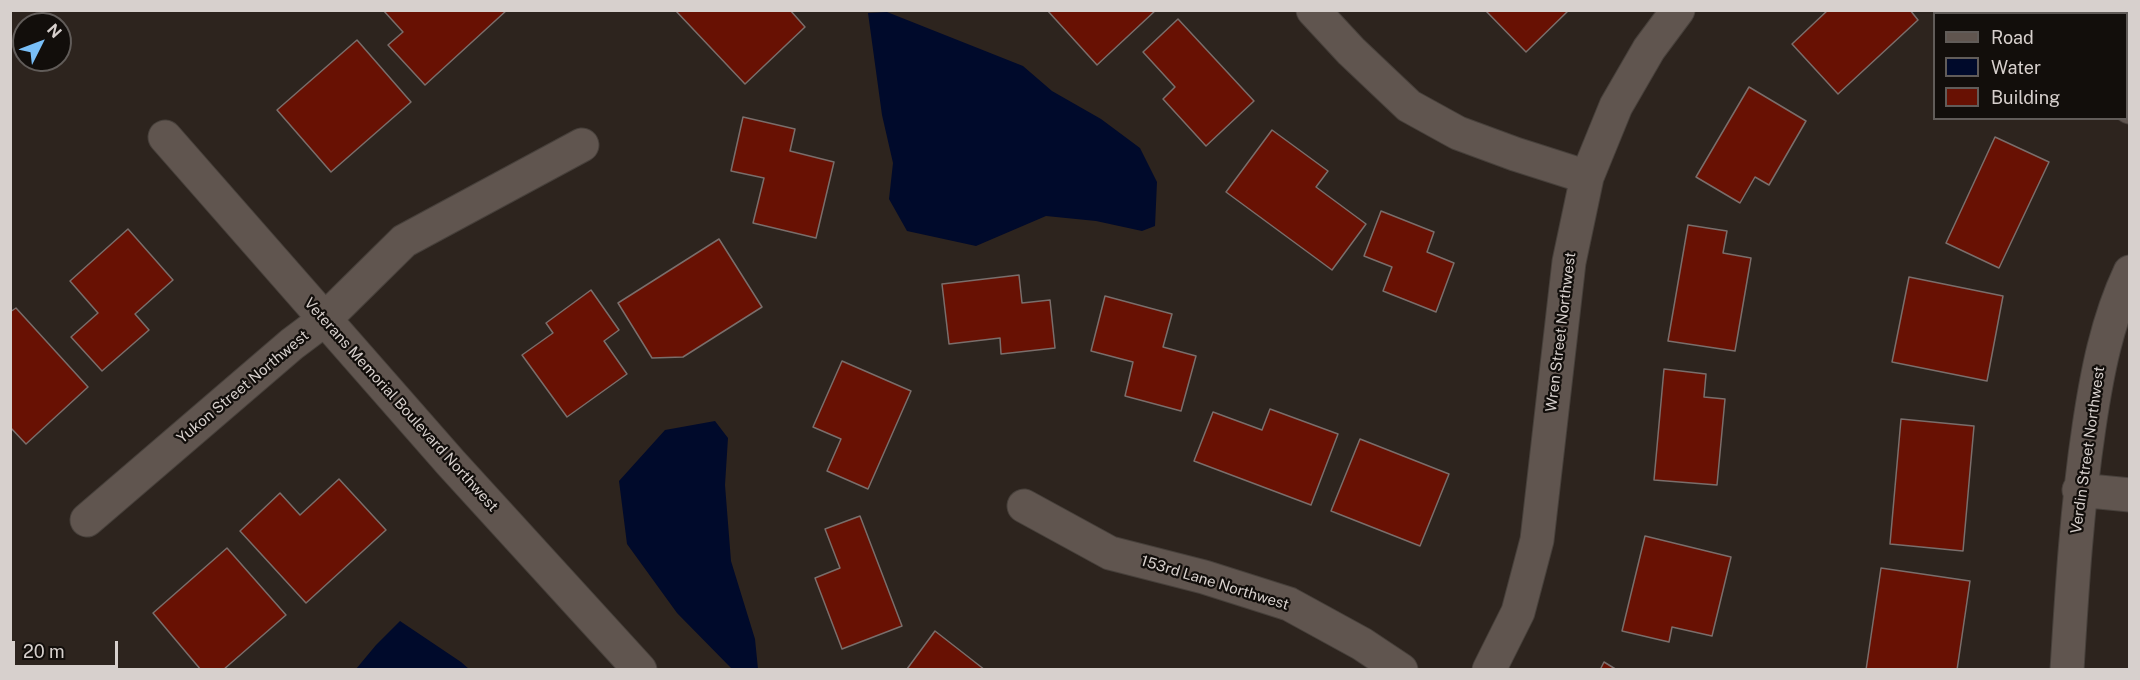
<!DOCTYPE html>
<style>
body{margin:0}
#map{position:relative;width:2140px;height:680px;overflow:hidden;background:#2d241e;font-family:"Public Sans",sans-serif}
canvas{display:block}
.frame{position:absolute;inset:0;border:12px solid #d7d0cd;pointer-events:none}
.legend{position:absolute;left:1933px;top:12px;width:195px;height:108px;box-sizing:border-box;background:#120e0b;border:2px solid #615c59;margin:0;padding:8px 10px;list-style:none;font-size:18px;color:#d7d0cd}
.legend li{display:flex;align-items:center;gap:12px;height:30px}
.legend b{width:30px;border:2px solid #615c59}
.north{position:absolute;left:12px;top:12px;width:60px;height:60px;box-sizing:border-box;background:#120e0b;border:2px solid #615c59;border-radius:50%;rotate:48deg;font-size:16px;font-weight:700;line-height:24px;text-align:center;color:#d7d0cd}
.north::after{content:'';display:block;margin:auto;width:21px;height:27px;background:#79bff8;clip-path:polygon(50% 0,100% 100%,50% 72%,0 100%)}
.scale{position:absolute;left:12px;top:641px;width:106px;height:27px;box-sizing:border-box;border:3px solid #d7d0cd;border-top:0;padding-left:8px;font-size:18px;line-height:21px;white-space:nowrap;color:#d7d0cd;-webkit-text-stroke:4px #120e0b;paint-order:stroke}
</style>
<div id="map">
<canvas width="2140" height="680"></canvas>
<div class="frame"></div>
<ul class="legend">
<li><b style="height:8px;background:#60554f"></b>Road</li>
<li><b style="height:16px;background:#000a2b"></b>Water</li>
<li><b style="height:16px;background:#681103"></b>Building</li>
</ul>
<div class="north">N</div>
<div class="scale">20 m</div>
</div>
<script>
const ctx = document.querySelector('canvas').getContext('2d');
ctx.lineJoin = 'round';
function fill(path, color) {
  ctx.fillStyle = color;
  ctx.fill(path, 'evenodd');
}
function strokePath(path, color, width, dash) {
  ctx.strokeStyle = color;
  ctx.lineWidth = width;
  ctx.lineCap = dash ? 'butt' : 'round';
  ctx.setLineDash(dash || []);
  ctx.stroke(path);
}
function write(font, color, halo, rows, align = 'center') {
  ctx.font = font + ' "Public Sans",sans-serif';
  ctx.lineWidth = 4.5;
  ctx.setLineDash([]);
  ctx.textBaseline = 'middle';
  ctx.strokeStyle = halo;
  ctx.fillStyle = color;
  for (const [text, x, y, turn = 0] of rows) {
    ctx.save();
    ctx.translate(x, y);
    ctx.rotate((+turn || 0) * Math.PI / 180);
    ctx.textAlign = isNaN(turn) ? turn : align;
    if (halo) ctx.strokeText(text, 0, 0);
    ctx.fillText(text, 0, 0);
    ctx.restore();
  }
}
fill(new Path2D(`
 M887,12L1023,66L1052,91L1101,119L1140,148L1157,182L1155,226L1142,231L1096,221L1046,216L976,246L907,231L889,199L893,163L882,115L868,13Z
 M715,421L728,438L725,485L731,561L755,639L758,669H732L677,613L627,544L619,481L665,430Z
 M400,621L461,662L469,669H356L376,645Z`), '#000a2b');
const building = new Path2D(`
 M383,10H507L425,85L388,45L403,32Z
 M675,10H790L805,27L745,84Z
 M1047,10H1156L1097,65Z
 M1485,10H1569L1526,52Z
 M1828,10H1910L1918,20L1838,94L1792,44Z
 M1178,19L1254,101L1206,146L1163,99L1175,87L1143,52Z
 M357,40L411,102L331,172L277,110Z
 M1749,87L1806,121L1769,185L1755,177L1740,203L1696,177Z
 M743,117L795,129L790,151L834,162L816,238L753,223L764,178L731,171Z
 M1272,130L1328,171L1316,187L1366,224L1332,270L1226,192Z
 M1995,137L2049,162L1999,268L1946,243Z
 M1381,211L1434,232L1427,252L1454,263L1436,312L1383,291L1392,267L1364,256Z
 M1688,225L1727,231L1723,253L1751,258L1735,351L1668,341Z
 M128,229L173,280L135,314L149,330L102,371L71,337L98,313L70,281Z
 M719,239L762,307L683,357L652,358L618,303Z
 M1019,275L1022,303L1050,300L1055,348L1001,354L1000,338L949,344L942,284Z
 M1909,277L2003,296L1987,381L1892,362Z
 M591,290L619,330L604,341L627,374L567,417L522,355L553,333L546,323Z
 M1105,296L1172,314L1163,347L1196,356L1181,411L1125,396L1133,362L1091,351Z
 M16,308L88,387L26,444L10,427V312Z
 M842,361L911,391L868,489L827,471L841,439L813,427Z
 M1664,369L1706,374L1704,397L1725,399L1717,485L1654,480Z
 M1270,409L1338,434L1311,505L1194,461L1213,412L1262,430Z
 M1901,419L1974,426L1963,551L1890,544Z
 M1360,439L1449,474L1420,546L1331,511Z
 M339,479L386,530L306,603L240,531L280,493L300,515Z
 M860,516L902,626L842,649L815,578L840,568L825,529Z
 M1645,536L1731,557L1712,636L1672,627L1669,642L1622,631Z
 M227,548L286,615L223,670H201L153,613Z
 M1881,568L1970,581L1957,670H1866Z
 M935,631L985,670L907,669Z
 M1604,662L1617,670H1600Z`);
fill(building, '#681103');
strokePath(building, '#7a6e6b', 1.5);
const minor = new Path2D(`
 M1313,10L1351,51L1409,106L1458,133L1515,154L1587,177
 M2038,10L2041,14
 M2126,104L2130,107
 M165,137L451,463L640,670
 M2079,490L2130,495
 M1024,506L1110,553L1204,577L1289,604L1362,644L1401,670
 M87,520L292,344L324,320L404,241L582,145
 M1489,670L1518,612L1537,540L1569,262L1587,177L1616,106L1649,49L1678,10
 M2067,670C2072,588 2077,507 2089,427C2097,373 2107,321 2130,272`);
strokePath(minor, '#47403b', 35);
strokePath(minor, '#60554f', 33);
write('15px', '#d7d0cd', '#120e0b', [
 ["Wren Street Northwest",1561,332,-83],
 ["Yukon Street Northwest",243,387,-40],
 ["Veterans Memorial Boulevard Northwest",401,405,48],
 ["Verdin Street Northwest",2088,450,-82],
 ["153rd Lane Northwest",1215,583,17]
]);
</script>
